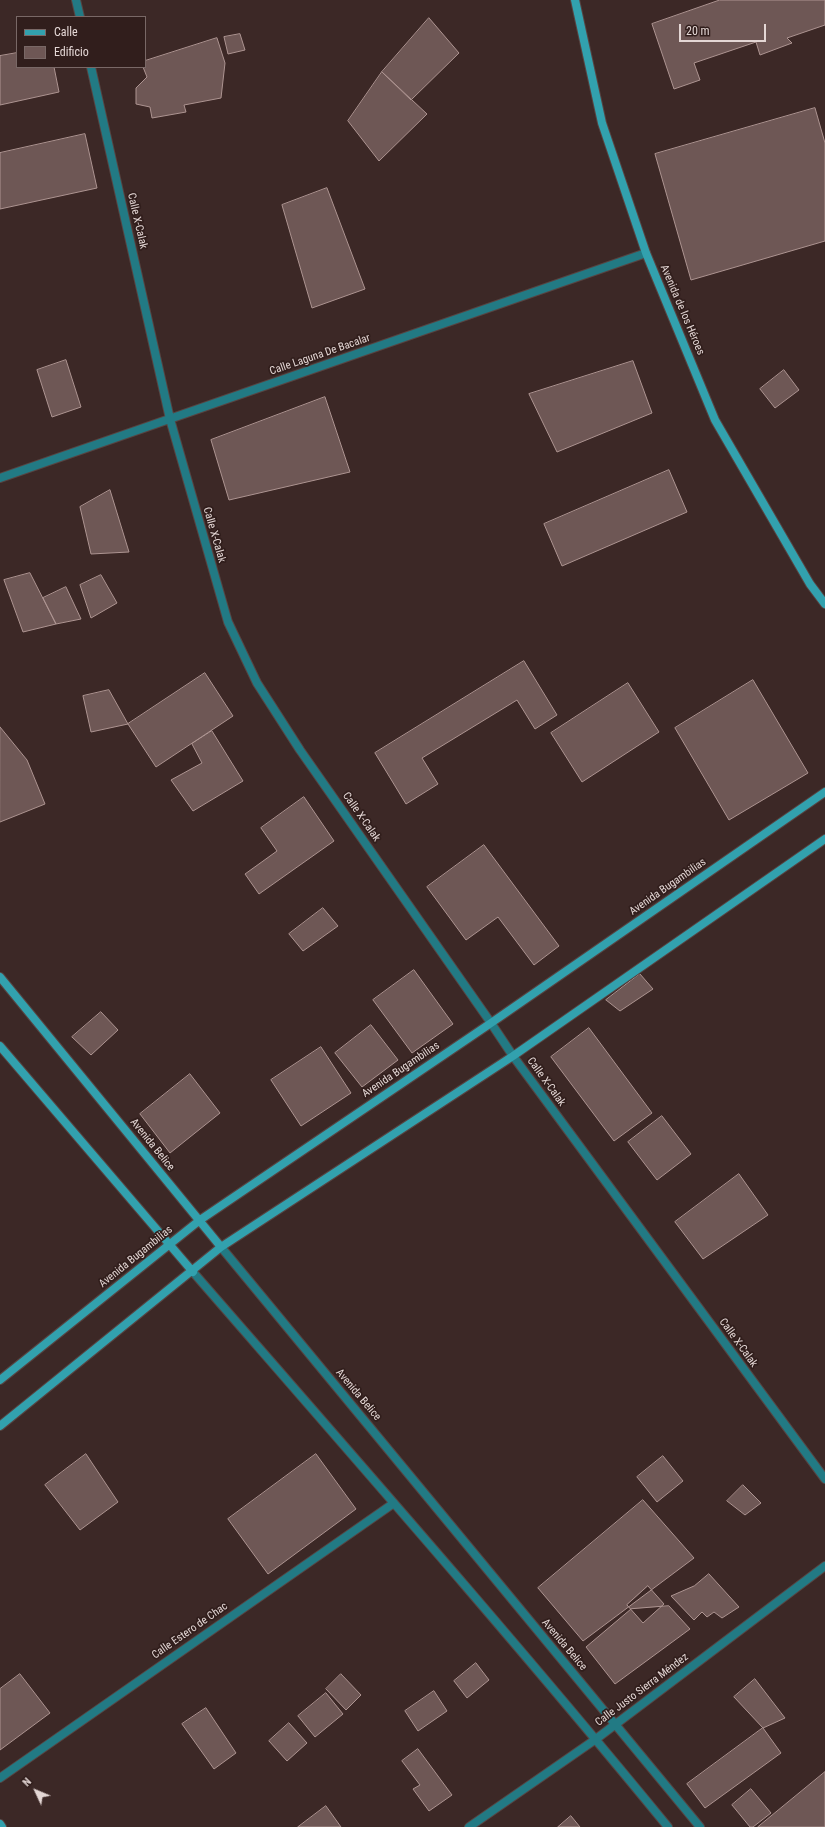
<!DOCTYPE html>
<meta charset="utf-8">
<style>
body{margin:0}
#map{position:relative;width:825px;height:1827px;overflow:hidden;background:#3c2826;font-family:"Roboto Condensed",sans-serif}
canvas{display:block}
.legend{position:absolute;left:16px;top:16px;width:130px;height:52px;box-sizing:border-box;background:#311e1c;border:1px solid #796866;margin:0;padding:5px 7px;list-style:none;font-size:12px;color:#e4d7d5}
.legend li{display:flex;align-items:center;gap:8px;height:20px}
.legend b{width:20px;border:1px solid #796866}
.north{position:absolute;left:16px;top:1771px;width:40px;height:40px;-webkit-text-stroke:3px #311e1c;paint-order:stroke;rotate:314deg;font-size:11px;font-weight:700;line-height:16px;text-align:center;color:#e4d7d5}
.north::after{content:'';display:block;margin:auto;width:14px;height:18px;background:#e4d7d5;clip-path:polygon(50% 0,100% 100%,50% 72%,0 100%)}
.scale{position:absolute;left:679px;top:24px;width:87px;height:18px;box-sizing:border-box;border:2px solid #e4d7d5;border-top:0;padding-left:5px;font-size:12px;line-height:14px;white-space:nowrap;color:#e4d7d5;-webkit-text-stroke:3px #311e1c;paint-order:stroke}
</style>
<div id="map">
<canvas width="825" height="1827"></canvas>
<ul class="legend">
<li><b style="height:5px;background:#32a1ae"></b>Calle</li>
<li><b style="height:11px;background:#6e5755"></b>Edificio</li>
</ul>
<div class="north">N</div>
<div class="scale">20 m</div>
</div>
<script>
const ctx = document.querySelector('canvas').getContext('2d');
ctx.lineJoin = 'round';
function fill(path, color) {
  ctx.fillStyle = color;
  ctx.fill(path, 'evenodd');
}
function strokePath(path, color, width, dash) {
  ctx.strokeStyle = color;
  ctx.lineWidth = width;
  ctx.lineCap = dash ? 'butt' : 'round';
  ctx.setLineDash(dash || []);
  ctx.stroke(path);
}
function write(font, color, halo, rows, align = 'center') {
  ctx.font = font + ' "Roboto Condensed",sans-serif';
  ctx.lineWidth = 3.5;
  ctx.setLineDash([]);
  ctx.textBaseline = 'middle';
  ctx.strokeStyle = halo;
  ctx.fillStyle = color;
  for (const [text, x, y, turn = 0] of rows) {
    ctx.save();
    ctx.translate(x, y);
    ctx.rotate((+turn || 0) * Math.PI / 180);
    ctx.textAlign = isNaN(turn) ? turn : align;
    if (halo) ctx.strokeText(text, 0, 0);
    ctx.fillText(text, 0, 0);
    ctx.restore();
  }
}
const building = new Path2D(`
 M720,0H825V25L787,38L792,43L760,55L756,42L694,63L700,80L674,89L652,24Z
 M429,18L459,53L411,100L382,72Z
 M240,34L245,50L228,54L224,37Z
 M217,38L225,63L221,98L184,105L186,112L152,118L150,107L136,104V88L147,77L143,67H145V61Z
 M17,53V67H54L59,92L0,105V56Z
 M382,72L427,114L379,161L348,121Z
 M815,108L825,143V241L691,280L655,154Z
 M85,134L97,188L0,209V153Z
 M327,188L365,289L312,308L282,205Z
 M66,360L81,407L52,417L37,370Z
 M633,361L652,413L557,452L529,394Z
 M784,370L799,390L775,408L760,389Z
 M325,397L350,472L229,500L211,440Z
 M669,470L687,512L562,566L544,524Z
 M110,490L129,552L91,554L80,507Z
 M30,573L56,624L23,632L4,580Z
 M101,575L117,603L91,618L80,585Z
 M66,587L81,619L56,624L43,598Z
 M524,661L557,715L535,729L517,700L422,758L438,784L406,804L375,753Z
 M205,673L233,716L156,767L128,724Z
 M753,680L808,773L729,820L675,728Z
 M628,683L659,732L582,782L551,733Z
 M109,690L128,724L91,732L83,696Z
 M0,727L27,760L45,804L0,822Z
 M212,731L243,781L193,811L171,780L202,763L192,744Z
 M304,797L334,841L259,894L245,874L277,851L261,828Z
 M484,845L559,946L534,965L498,917L466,940L427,887Z
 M323,908L338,926L303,951L289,934Z
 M414,970L453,1024L412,1053L373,1000Z
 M640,974L653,989L620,1011L606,1000Z
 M101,1012L118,1030L91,1055L72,1037Z
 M371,1025L398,1060L362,1087L335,1053Z
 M589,1028L652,1113L614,1141L551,1057Z
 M321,1047L351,1093L301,1126L271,1080Z
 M190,1074L220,1113L170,1153L140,1114Z
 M662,1116L691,1154L657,1180L628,1142Z
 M739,1174L768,1215L703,1259L675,1222Z
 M86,1454L118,1502L80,1530L45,1485Z
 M316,1454L356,1509L268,1574L228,1519Z
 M663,1456L683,1481L657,1502L637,1477Z
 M743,1485L761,1503L745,1515L727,1501Z
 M643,1500L694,1558L583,1641L538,1588Z
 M709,1574L739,1607L722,1618L714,1612L707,1617L702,1612L694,1620L671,1596L694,1586Z
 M648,1586L664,1604L643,1623L627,1605Z
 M669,1606L690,1629L615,1684L586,1647L631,1609Z
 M476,1663L489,1680L467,1698L454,1681Z
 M20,1674L50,1713L0,1750V1689Z
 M341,1674L361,1695L346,1710L326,1689Z
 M755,1679L785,1718L763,1728L734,1697Z
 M434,1691L447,1711L418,1731L405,1711Z
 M326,1693L343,1714L315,1737L298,1716Z
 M206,1708L236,1753L214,1769L182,1724Z
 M289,1723L307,1743L287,1761L269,1741Z
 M763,1728L781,1753L705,1808L687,1784Z
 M418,1749L452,1795L429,1811L413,1789L420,1785L402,1761Z
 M825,1772V1827H758Z
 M751,1789L771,1813L753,1827H750L732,1805Z
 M326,1806L341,1827H298Z
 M571,1816L580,1827H558Z`);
fill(building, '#6e5755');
strokePath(building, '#ad9491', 1);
const street = new Path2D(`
 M76,0L80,17
 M91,67L170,419L228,622L257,683L300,750L491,1023L513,1056L825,1479
 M0,478L646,253
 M221,1247L700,1827
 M193,1272C353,1456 514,1639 668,1827
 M0,1778L394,1503
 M469,1827L596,1739L825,1566`);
const secondary = new Path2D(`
 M575,0L602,123L646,253L715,420L810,584L825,604
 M0,977L221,1247
 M0,1046L193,1272
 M0,1380L200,1220L491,1023L825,792
 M0,1426L221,1247L513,1056L825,839
 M0,1824L2,1827`);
strokePath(street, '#574442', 10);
strokePath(secondary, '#574442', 10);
strokePath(street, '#227a84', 8);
strokePath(secondary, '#32a1ae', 8);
write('11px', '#e4d7d5', '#311e1c', [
 ["Calle X-Calak",137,221,77],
 ["Avenida de los Héroes",682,310,67],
 ["Calle Laguna De Bacalar",320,355,-19],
 ["Calle X-Calak",214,535,74],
 ["Calle X-Calak",361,817,55],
 ["Avenida Bugambilias",668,887,-35],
 ["Avenida Bugambilias",401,1070,-34],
 ["Calle X-Calak",546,1082,54],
 ["Avenida Belice",152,1145,51],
 ["Avenida Bugambilias",136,1257,-39],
 ["Calle X-Calak",738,1343,54],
 ["Avenida Belice",358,1395,50],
 ["Calle Estero de Chac",190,1631,-35],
 ["Avenida Belice",564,1645,50],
 ["Calle Justo Sierra Méndez",642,1690,-37]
]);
</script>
